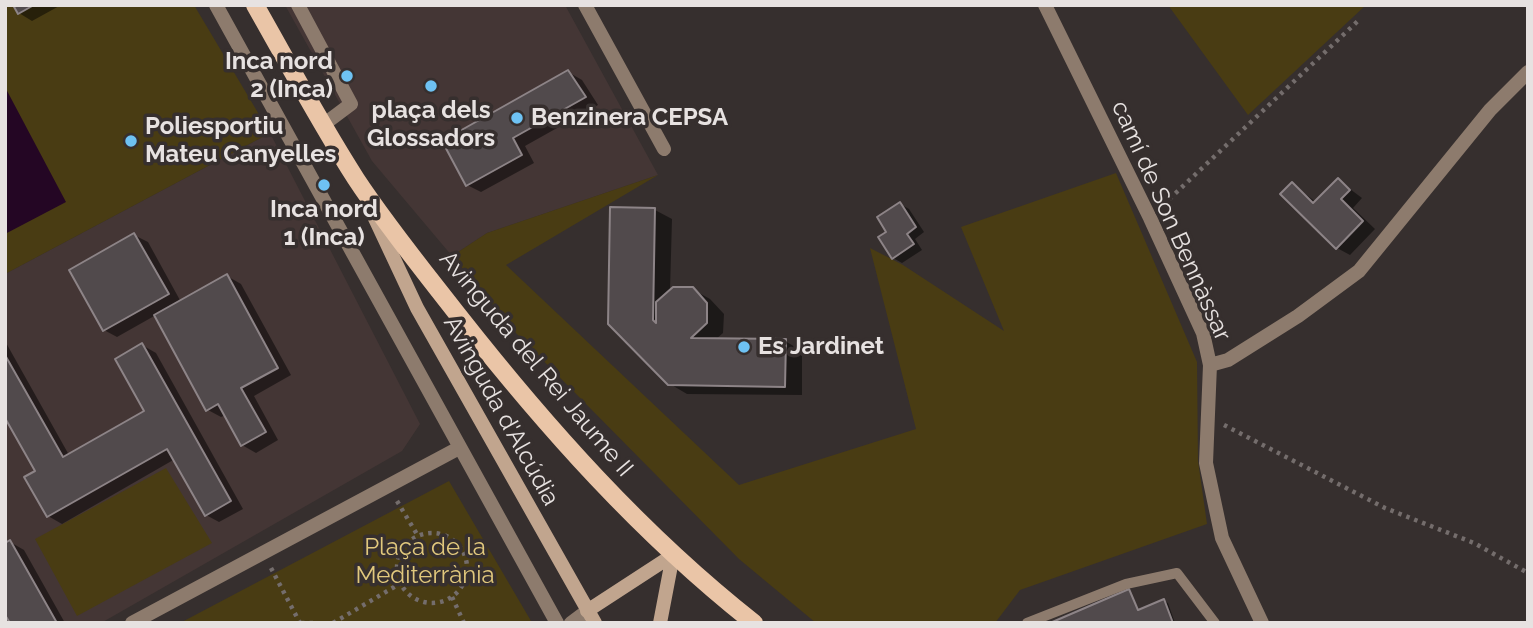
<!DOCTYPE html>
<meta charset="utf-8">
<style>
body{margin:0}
#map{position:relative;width:1533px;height:628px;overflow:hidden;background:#362f2e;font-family:Raleway,sans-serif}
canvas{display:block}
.frame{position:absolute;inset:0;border:7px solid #e7e2e1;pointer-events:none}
</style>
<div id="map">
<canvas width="1533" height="628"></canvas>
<div class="frame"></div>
</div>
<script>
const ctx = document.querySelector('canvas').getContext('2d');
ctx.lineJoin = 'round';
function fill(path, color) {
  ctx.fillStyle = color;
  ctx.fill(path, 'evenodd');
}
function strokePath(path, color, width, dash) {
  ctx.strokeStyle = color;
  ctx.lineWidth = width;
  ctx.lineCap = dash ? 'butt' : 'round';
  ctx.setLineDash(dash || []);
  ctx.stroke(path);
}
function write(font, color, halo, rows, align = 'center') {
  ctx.font = font + ' Raleway,sans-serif';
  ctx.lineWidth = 7;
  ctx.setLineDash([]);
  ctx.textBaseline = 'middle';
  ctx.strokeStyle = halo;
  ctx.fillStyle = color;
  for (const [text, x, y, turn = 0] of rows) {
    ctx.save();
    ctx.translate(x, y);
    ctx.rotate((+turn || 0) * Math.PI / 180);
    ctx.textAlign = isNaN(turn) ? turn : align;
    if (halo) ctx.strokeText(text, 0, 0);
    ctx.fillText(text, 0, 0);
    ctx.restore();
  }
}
fill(new Path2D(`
 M285,5H565L658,175L487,233L452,256L372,161Z
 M270,133L420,424L402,451L101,623H5V274Z`), '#443635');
fill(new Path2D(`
 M5,5H194L270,133L5,274Z
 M1168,5H1366L1248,115Z
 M1116,173L1197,362L1198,461L1207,524L1020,590L995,623H816L739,559L512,329L452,256L487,233L658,175L506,265L739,485L916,429L870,248L903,265L1004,331L961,227Z
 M166,468L212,543L77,616L35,539Z
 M449,481L531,621L180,623Z`), '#493c13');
fill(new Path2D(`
 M5,87L66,202L5,234Z`), '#240624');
fill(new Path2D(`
 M15,5H61L32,21L19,13Z
 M568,72L582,80L598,105L525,146L534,163L481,192L467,185Z
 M1338,180L1362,198L1353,208L1375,229L1350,255L1337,248L1292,184L1316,202Z
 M900,204L909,209L924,232L915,239L922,250L902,263L893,258Z
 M655,210L672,219L670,291L692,289L710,299L724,314L723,333L715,340L785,341L802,351V395L687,394L670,384L610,323Z
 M134,235L148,242L181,302L227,276L241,284L291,375L254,396L278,440L256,453L242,445L226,415L221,417L208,410L156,315L117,337L104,330Z
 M5,341L69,455L147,411L142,345L156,353L243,509L219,522L206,515L175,459L62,524L48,516L37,472L5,415Z
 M10,542L24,550L65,623H12Z
 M1129,591L1140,611L1164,601L1168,603L1175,623L1052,622Z`), '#0007');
const building = new Path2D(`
 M13,5H34L18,14Z
 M568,70L586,97L513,138L522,155L466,186L442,141Z
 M1338,178L1350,190L1341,199L1363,221L1336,249L1280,194L1292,182L1313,203Z
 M900,202L916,227L907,234L914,244L892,259L878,237L886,232L877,217Z
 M610,207L655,208L653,320L656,323V302L673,287H693L707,303V323L691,338L786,339L785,387L668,385L608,324Z
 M134,233L169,294L103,331L69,270Z
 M227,274L278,368L241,388L266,432L241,446L218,404L206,411L154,315Z
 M142,343L231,501L205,516L167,449L47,517L24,477L35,471L5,418V355L63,457L144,411L115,359Z
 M10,540L57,623H10L5,615V543Z
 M1129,589L1138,610L1164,599L1173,623H1050Z`);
fill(building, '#514a4c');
strokePath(building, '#8d8487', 2);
strokePath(new Path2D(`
 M1163,205L1359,20
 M1224,425L1385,508L1474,543L1528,573
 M397,501L418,536
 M397 568a35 35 0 1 1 70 0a35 35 0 1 1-70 0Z
 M271,568L300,623
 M452,597L464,623
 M301,623H313
 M333,623L401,583`), '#746d6c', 4.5, [3.5, 5]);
strokePath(new Path2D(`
 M1027,623L1126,584L1177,573L1215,623`), '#8d7b6d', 10);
strokePath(new Path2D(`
 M216,5L557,623
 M298,5L351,104L323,125
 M585,5L664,149
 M1045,5L1150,218L1203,333L1210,365L1206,463L1222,538L1262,623
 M1210,365L1228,360L1298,316L1359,271L1490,110L1528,72
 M132,623L459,448
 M571,623L587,611`), '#8d7b6d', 14);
strokePath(new Path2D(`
 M371,210L417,308L595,623
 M587,611L673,555
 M660,623L673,555`), '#c1a58e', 14);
strokePath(new Path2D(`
 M255,5C288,63 320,123 356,179C387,226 423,270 458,315C546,427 641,534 754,623`), '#eac5a7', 18);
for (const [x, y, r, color] of [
 [347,76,7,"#6ec2f3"],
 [431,86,7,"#6ec2f3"],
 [517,118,7,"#6ec2f3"],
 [131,141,7,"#6ec2f3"],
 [324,185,7,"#6ec2f3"],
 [744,347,7,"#6ec2f3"]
]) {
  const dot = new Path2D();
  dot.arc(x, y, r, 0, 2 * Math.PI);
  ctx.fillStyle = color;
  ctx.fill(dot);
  strokePath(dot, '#362f2e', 2.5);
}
write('bold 24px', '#e7e2e1', '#362f2e', [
 ["Inca nord",333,62,"right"],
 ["2 (Inca)",333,90,"right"],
 ["plaça dels",431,111,"center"],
 ["Glossadors",431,139,"center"],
 ["Benzinera CEPSA",531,118],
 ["Poliesportiu",145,127],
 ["Mateu Canyelles",145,155],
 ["Inca nord",324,210,"center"],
 ["1 (Inca)",324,238,"center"],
 ["Es Jardinet",758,347]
], 'left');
write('24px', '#e7e2e1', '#362f2e', [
 ["camí de Son Bennàssar",1171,221,66],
 ["Avinguda del Rei Jaume II",536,364,50],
 ["Avinguda d'Alcúdia",501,411,61]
]);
write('24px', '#e1c87d', '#362f2e', [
 ["Plaça de la",425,548],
 ["Mediterrània",425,576]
]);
</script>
